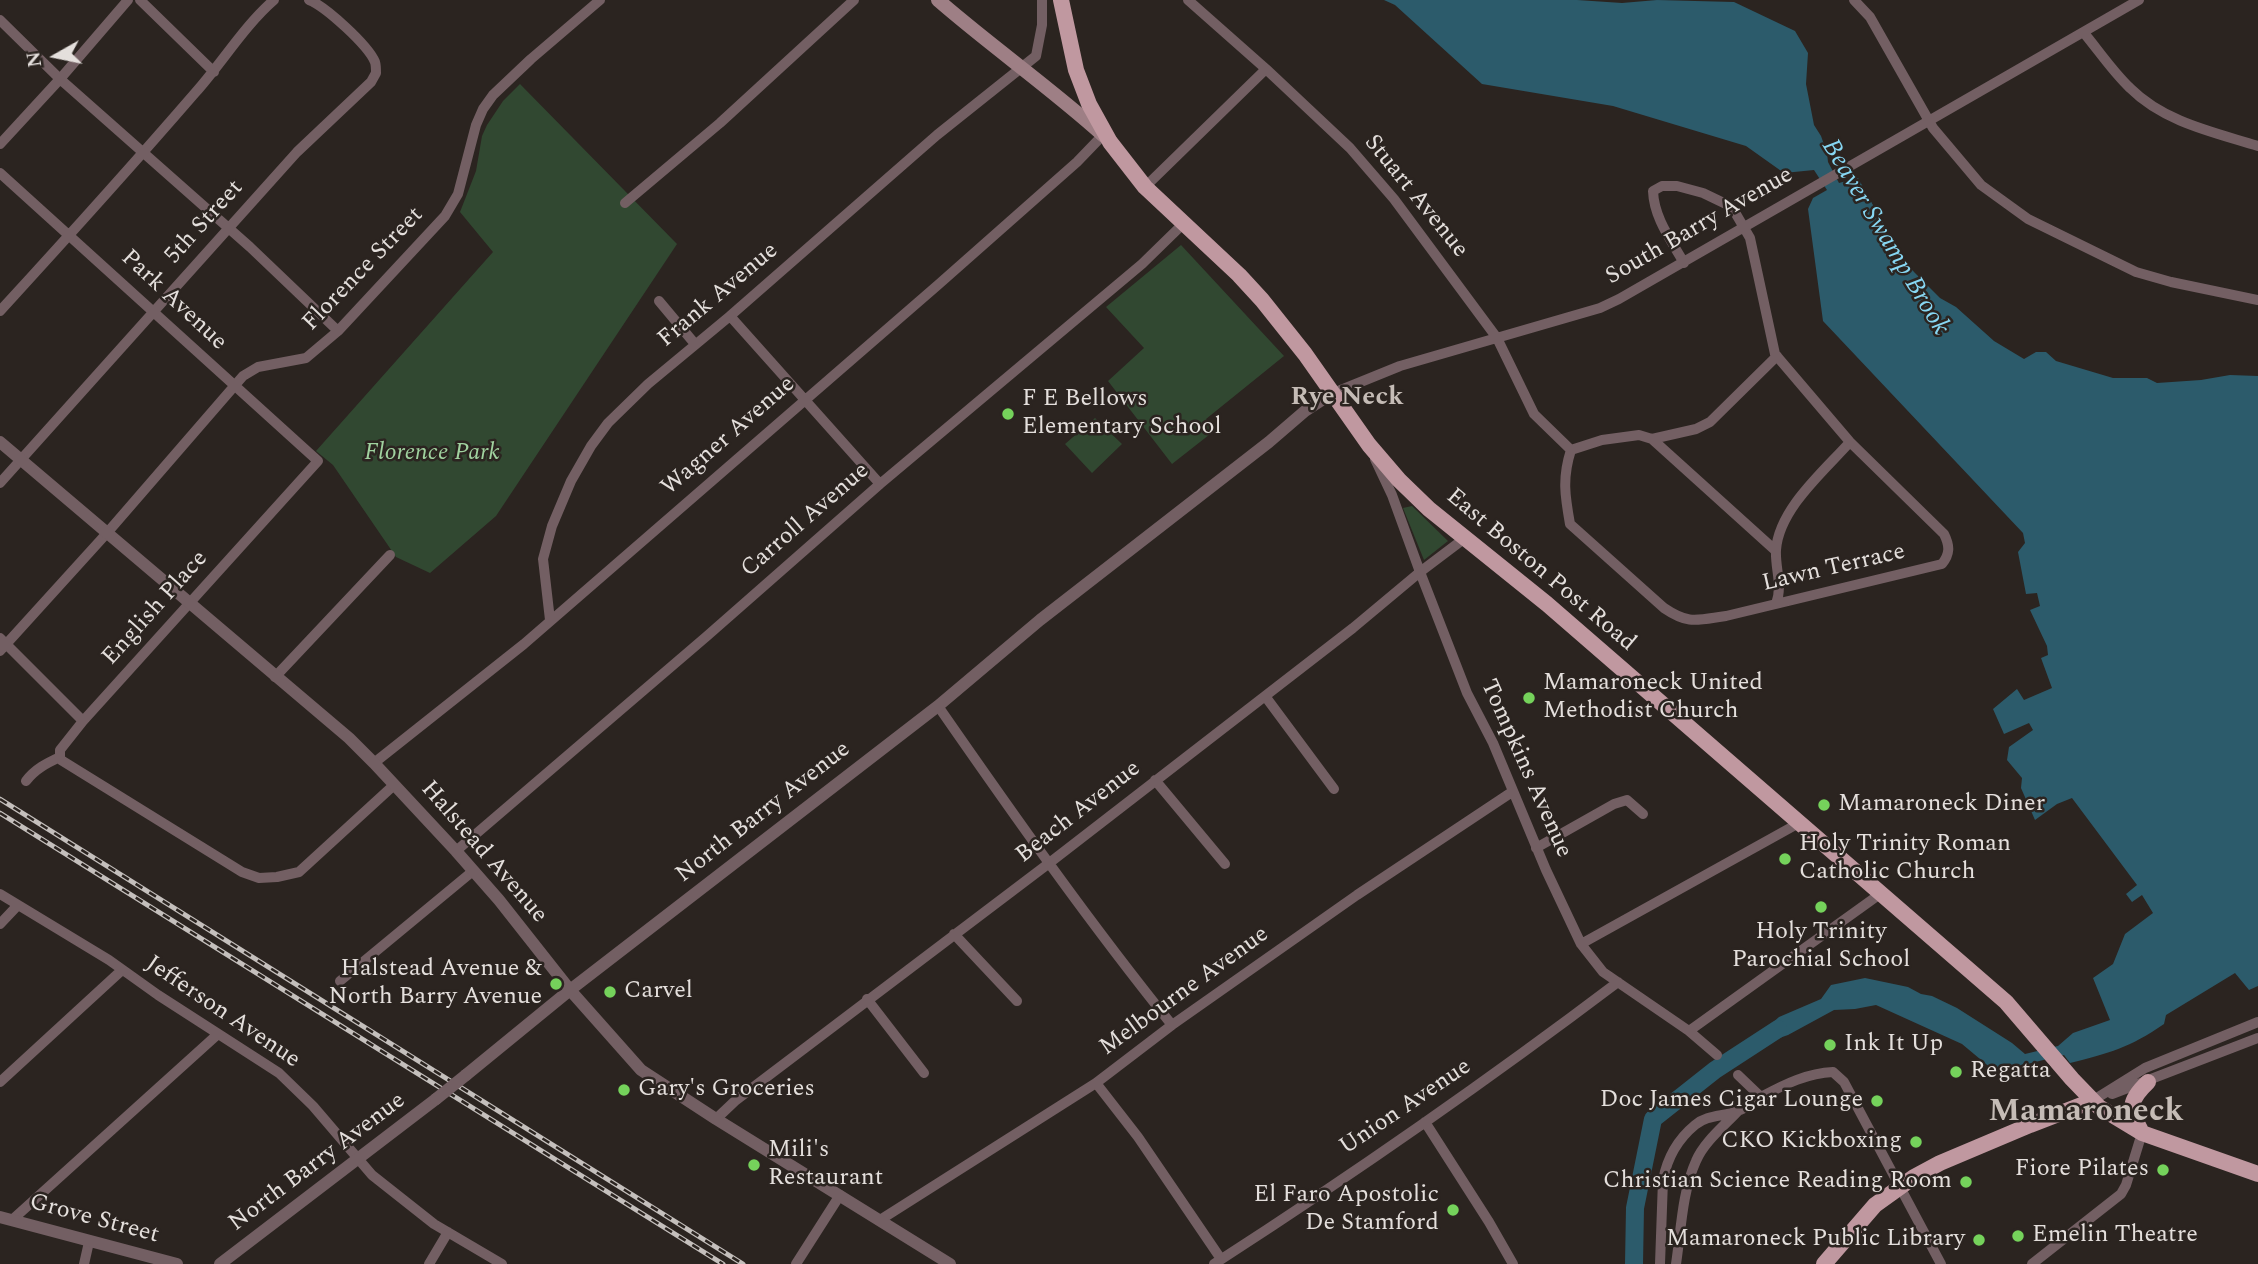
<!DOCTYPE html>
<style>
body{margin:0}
#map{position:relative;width:2258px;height:1264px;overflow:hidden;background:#2b2420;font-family:Spectral,serif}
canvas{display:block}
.north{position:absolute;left:21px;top:21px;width:70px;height:70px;-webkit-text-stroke:5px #2b2420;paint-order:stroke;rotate:261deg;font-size:19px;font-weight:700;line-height:28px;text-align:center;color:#e4dfdc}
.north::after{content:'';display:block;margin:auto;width:24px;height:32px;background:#e4dfdc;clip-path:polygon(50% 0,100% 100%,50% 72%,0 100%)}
</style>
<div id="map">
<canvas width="2258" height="1264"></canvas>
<div class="north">N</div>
</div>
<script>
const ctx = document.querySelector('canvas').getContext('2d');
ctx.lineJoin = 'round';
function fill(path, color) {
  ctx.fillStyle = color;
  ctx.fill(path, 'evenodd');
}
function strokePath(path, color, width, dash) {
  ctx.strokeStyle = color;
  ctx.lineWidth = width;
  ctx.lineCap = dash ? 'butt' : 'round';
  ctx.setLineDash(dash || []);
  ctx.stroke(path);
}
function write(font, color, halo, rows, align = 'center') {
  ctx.font = font + ' Spectral,serif';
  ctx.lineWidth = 5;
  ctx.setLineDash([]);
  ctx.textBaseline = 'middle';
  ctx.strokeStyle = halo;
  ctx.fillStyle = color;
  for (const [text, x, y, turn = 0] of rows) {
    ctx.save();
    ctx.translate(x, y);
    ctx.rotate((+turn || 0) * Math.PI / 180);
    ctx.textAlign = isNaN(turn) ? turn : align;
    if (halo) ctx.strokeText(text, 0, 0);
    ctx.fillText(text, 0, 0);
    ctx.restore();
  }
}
fill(new Path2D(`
 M520,84L677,244L496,516L430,573L396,557L333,465L316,451L493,252L460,212L476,171L482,136L487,125L503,101Z
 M1181,245L1284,356L1206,419L1214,431L1172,464L1108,381L1144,348L1106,307Z
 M1095,418L1122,444L1092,473L1065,444Z
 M1412,506L1448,541L1424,560L1403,508Z`), '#314831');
fill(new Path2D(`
 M1384,0H1577L1622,3L1657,0L1734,2L1795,31L1808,53L1806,84L1814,125L1821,136L1827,153L1828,162L1839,183L1858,178L1900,254L1914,272L1940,298L1956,307L1994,341L2024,359L2036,352H2046L2056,361L2113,378H2147L2157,383L2201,380L2230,375L2258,376V986L2249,990L2235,973L2166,1015L2164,1024C2129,1048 2110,1053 2070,1063L2064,1055L2031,1063L2017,1070L1992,1069L1962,1044L1876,1005L1855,1009L1834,1010L1788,1035L1762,1044L1753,1040L1779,1017L1821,999L1831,985L1865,978L1908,987L1921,994L1932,996L1957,1008L2012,1043L2025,1054L2058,1046L2073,1033L2110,1020L2093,978L2113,964L2125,934L2153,913L2142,895L2132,902L2126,894L2137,885L2072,798L2057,804L2035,820L2021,788L2022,778L2007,760L2009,747L2033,730L2029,723L2004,734L1993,709L2017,689L2024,700L2052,688L2041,658L2048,655L2047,646L2030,610L2040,606L2037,593L2026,594L2018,552L2025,543L2023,533L1823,321L1808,209L1813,198L1827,190L1814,170L1784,173L1746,146L1613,106L1482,84L1395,5Z`), '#2c5b6b');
strokePath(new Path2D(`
 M1634,1264L1635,1208L1653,1119L1715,1070L1778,1029`), '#2c5b6b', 18);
strokePath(new Path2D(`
 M140,0L214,72
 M1188,0L1266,69L1350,148L1394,199L1497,338L1534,414L1571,450
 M1854,0L1870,17L1933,128L1981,185L2028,219L2136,272L2171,282L2258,300
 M0,20L60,79L250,247L338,331
 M2084,33C2099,51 2113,72 2130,88C2164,122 2213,132 2258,146
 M0,144L60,79L128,0
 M0,173L318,461L83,721L60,750V757
 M1145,187L1266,69
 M625,203L720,123L854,0
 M659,301L695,344
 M0,311C66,239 131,167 195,93C222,63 244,26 274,0
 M730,316L880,484
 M1331,394L1400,366L1600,308L1619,299L2139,0
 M1652,439L1776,551
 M1571,450C1562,478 1565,496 1570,524L1664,608C1689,625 1697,620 1726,616L1942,564C1950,554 1950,546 1944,534L1850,442L1775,354L1750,238L1736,214L1728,205L1703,193L1677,186H1662L1653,191C1654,218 1671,240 1684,263
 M1571,450L1602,440L1639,435L1652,439L1696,429L1710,422L1777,356
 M1375,459L1392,495L1420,572L1467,693L1493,743L1546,870L1581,944L1603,972L1689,1031L1717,1055
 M0,483L297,152L371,82L376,73C376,69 376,65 375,62C368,45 325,6 309,0
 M1776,604C1783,585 1775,569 1776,550C1779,509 1823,472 1850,442
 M550,620L543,559L552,526L571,481L591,446L608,423L648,384L730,316L937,135L1036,56L1042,25V0
 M0,638L83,721
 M0,651L107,533L243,376L258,367L306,358L338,331L445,216L458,194L476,125L483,109L493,95L531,59L600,0
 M275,677L390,555
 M1265,696L1334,789
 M938,706C1013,814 1089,922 1172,1025
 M60,757L61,760L242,872L259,878L277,877L299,872L394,785
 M374,763L524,644L939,284L1077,162L1103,135
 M1155,780L1225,864
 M26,781C35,769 47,763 60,757
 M1536,848L1614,804L1627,800L1643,814
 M456,851L707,636L880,484L1142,264L1184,223
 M0,894L109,960L158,995L279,1073L313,1106L372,1175L434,1224L502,1264
 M0,924L18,905
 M954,934L1017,1001
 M1581,944L1799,823
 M340,981L473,871
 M867,999L924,1073
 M1689,1031L1880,894
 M1738,1075L1761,1097
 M0,1082L122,970
 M1096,1083L1138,1137L1221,1259
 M2112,1094L2258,1038
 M2092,1101L2145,1068L2258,1022
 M716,1119L735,1101L1048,864L1353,628L1420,572L1465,538
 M1425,1122L1489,1222L1513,1264
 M12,1220L218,1034
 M880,1220L1096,1083L1172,1025L1357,895L1512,792
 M84,1264L89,1242
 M429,1264L448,1232
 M796,1264L840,1195
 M1214,1264C1352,1175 1487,1081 1618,982
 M1660,1264L1663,1180C1667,1159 1678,1139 1695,1125C1708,1114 1725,1117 1740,1110C1748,1107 1755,1100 1763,1096C1785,1084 1808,1073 1833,1072L1844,1082L1941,1264
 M1676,1264C1681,1231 1682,1192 1696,1161C1704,1142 1724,1126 1738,1111
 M2032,1264L2121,1194L2126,1185L2142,1133`), '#735f63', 10);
strokePath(new Path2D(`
 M0,442L349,738L374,763L456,851L499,900L570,990L641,1070L716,1119L950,1264
 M466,1075L570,990L938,706L1040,620L1269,442L1305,411L1331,394
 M0,1217L177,1264
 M220,1264L436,1099`), '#735f63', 12);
strokePath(new Path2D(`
 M938,0C992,47 1051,88 1104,136`), '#9e7f85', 14);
strokePath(new Path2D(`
 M1061,0L1076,70L1089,104L1110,142L1145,187L1239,275L1262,300L1305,354L1369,445L1399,480L1429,509L1547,604L2006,1002L2072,1079L2099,1107L2142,1133L2258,1174
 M2141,1131C2129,1108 2128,1101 2148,1082
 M1824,1264L1875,1205L1914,1177L1940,1163L2030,1125L2092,1101`), '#c098a0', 16);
const rail = new Path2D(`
 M0,799L743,1264
 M0,813L723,1264`);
strokePath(rail, '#c4bfbc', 5);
strokePath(rail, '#2b2420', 2.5, [8]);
strokePath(new Path2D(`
 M436,1099L466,1075`), '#735f63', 12);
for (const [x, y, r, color] of [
 [1008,414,7,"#75d25b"],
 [1529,698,7,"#75d25b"],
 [1824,805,7,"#75d25b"],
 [1785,859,7,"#75d25b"],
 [1821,907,7,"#75d25b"],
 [556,984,7,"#75d25b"],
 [610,992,7,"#75d25b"],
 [1830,1045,7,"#75d25b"],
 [1956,1072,7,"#75d25b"],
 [624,1090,7,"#75d25b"],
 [1877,1101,7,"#75d25b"],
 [1916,1142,7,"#75d25b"],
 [754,1165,7,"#75d25b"],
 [2163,1170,7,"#75d25b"],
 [1966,1182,7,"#75d25b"],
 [1453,1210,7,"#75d25b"],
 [2018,1236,7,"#75d25b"],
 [1979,1240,7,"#75d25b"]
]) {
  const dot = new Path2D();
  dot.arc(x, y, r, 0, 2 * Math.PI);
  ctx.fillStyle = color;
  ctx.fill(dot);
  strokePath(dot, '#2b2420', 2.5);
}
write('24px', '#e4dfdc', '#2b2420', [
 ["Stuart Avenue",1415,197,51],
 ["5th Street",205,223,-48],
 ["South Barry Avenue",1700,227,-30],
 ["Florence Street",364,270,-46],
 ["Frank Avenue",719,296,-40],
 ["Park Avenue",173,301,43],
 ["Wagner Avenue",729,437,-41],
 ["Carroll Avenue",806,521,-41],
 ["Lawn Terrace",1834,569,-13],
 ["East Boston Post Road",1540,571,40],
 ["English Place",156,609,-48],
 ["Tompkins Avenue",1525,769,66],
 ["North Barry Avenue",764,813,-38],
 ["Beach Avenue",1079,813,-38],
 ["Halstead Avenue",483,853,49],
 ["Melbourne Avenue",1185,992,-36],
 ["Jefferson Avenue",222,1013,34],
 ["Union Avenue",1406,1108,-34],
 ["North Barry Avenue",318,1163,-37],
 ["Grove Street",94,1220,15]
]);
write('24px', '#e4dfdc', '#2b2420', [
 ["F E Bellows",1022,400],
 ["Elementary School",1022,428],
 ["Mamaroneck United",1543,684],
 ["Methodist Church",1543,712],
 ["Mamaroneck Diner",1838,805],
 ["Holy Trinity Roman",1799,845],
 ["Catholic Church",1799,873],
 ["Holy Trinity",1821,933,"center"],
 ["Parochial School",1821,961,"center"],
 ["Halstead Avenue &",542,970,"right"],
 ["North Barry Avenue",542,998,"right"],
 ["Carvel",624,992],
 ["Ink It Up",1844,1045],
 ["Regatta",1970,1072],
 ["Gary's Groceries",638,1090],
 ["Doc James Cigar Lounge",1863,1101,"right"],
 ["CKO Kickboxing",1902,1142,"right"],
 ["Mili's",768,1151],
 ["Restaurant",768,1179],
 ["Fiore Pilates",2149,1170,"right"],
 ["Christian Science Reading Room",1952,1182,"right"],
 ["El Faro Apostolic",1439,1196,"right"],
 ["De Stamford",1439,1224,"right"],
 ["Emelin Theatre",2032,1236],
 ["Mamaroneck Public Library",1965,1240,"right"]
], 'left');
write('italic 24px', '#a0d29f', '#2b2420', [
 ["Florence Park",432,454]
]);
write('italic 26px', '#87d7f3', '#2b2420', [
 ["Beaver Swamp Brook",1884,238,59]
]);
write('bold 26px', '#c5bcb6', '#2b2420', [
 ["Rye Neck",1347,399]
]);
write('bold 32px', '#c5bcb6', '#2b2420', [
 ["Mamaroneck",2086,1114]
]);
</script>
